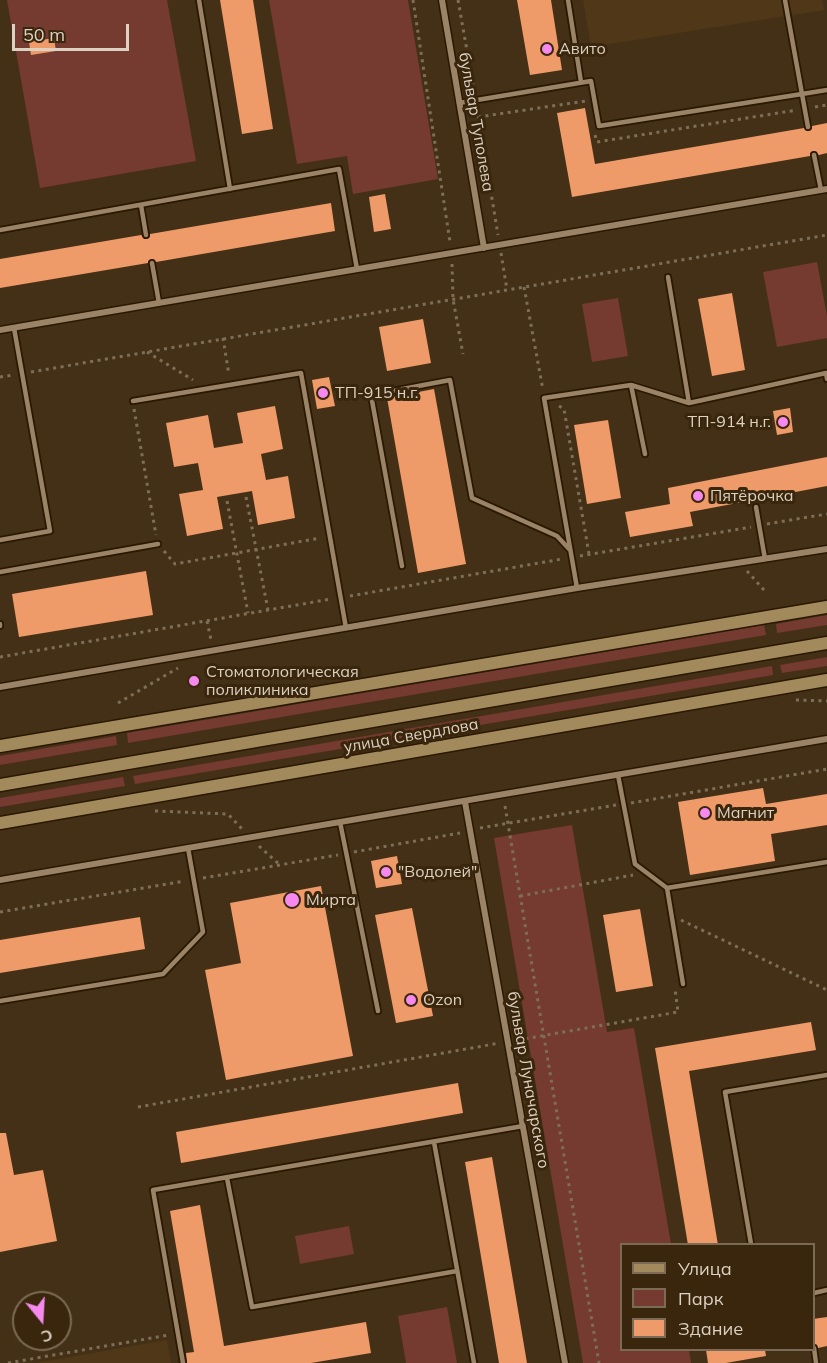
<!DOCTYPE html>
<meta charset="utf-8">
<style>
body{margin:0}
#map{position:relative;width:827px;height:1363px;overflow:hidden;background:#443017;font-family:Mulish,sans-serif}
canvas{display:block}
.legend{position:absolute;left:620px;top:1243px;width:195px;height:108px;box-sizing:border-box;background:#39260c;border:2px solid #7b6a55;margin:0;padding:8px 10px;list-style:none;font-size:18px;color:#ddd1c2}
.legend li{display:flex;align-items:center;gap:12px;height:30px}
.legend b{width:30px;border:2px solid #7b6a55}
.north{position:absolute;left:12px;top:1291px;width:60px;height:60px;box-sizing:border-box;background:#39260c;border:2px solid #7b6a55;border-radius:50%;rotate:162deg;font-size:16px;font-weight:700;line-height:24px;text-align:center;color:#ddd1c2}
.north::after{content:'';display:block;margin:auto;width:21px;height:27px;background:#f689ed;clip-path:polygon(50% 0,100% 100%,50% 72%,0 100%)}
.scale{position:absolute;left:12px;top:24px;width:117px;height:27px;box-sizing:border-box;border:3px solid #ddd1c2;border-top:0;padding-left:8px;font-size:18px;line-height:21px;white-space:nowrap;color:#ddd1c2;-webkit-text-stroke:4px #39260c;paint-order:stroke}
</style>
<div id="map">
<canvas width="827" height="1363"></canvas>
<ul class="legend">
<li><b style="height:8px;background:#a28a5d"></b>Улица</li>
<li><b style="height:16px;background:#753a30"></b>Парк</li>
<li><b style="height:16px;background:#ee9b69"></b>Здание</li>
</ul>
<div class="north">С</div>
<div class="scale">50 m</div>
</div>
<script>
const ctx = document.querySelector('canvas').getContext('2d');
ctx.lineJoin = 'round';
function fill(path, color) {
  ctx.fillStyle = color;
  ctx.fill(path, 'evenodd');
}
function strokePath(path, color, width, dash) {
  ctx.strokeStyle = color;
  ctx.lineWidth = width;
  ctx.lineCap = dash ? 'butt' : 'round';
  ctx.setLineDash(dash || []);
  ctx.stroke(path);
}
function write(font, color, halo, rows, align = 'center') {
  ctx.font = font + ' Mulish,sans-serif';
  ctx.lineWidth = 6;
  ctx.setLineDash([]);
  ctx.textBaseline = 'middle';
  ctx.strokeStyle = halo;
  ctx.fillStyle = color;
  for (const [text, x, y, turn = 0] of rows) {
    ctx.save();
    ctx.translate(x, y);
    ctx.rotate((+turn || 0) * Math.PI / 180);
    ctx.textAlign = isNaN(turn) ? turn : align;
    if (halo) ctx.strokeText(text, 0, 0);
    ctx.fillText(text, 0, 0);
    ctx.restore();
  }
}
fill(new Path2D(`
 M583,0H822L824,10L591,47Z
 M167,1340L171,1363H35Z`), '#4f3717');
fill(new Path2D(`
 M7,0H167L196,161L40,188Z
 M269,0H408L438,179L353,194L347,156L297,164Z
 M817,262L827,316V338L777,347L763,272Z
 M618,298L628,356L592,362L582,304Z
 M827,615V625L777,633L776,624Z
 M764,625L766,635L128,743L127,733Z
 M827,657V666L782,673L780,665Z
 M772,666L773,675L135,784L133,776Z
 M116,736L117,745L0,765V756Z
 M123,777L125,786L0,807V798Z
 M572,825L607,1032L634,1028L671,1244H622V1350H689L691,1363H583L494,838Z
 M349,1226L354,1254L300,1264L295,1236Z
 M447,1307L457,1363H406L398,1316Z`), '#753a30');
fill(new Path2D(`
 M220,0H253L273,129L242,134Z
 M517,0H551L562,70L530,75Z
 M54,38L56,51L31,55L29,42Z
 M585,108L595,164L804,128L808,131L811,130L812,126L827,123V153L819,155L814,151L811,152L810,156L572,197L557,113Z
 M385,194L391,229L374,232L369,197Z
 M331,203L335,231L156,262L152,259L148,263L0,288V259L141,235L146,239L149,238L150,234Z
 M732,293L745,370L712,376L698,299Z
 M423,319L431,363L387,371L379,327Z
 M329,377L335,406L317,409L312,380Z
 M434,389L466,564L418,573L387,398Z
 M275,406L283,449L261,454L266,480L288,476L295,518L258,525L252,491L217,497L223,529L187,536L179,494L203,490L198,463L174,467L166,423L208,415L214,448L243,443L237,413Z
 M790,408L793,432L777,435L773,411Z
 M608,420L621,498L587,504L574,425Z
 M827,457V486L690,512L693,526L630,537L625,512L670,504L668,488Z
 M146,571L153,615L19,637L12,594Z
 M763,788L766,804L827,794V825L771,834L775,861L690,875L678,802Z
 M397,856L402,884L376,888L371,861Z
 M321,886L353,1056L226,1080L205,970L241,963L230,903Z
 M412,908L433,1016L396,1023L375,915Z
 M640,909L653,986L616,992L603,915Z
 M140,917L145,949L0,973V940Z
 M811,1022L816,1050L689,1071L718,1245H688L655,1048Z
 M458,1083L463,1113L181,1163L176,1132Z
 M0,1133H6L14,1175L43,1170L57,1241L0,1252Z
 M492,1157L527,1363H499L465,1162Z
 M200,1205L224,1346L366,1322L371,1353L311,1363H187L186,1353L194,1352L170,1211Z
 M827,1317V1346L818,1348L813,1344V1319Z
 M706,1350H765L766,1356L726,1363H708Z`), '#ee9b69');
const lane = new Path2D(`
 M199,0L230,189
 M568,0L581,82
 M459,103L591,81L599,126L802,94L785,0
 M808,127L802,94L827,90
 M814,155L821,190
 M141,205L146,235
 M0,230L339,169L357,269
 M152,263L159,303
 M668,277L689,403
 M631,385L645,454
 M133,401L301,373L346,628
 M756,507L765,559
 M0,540L50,531L14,328
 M402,566L371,395L450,380L472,498L557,536L570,550
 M0,572L158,544
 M577,588L544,398L631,385L689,403L826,373L827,379
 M0,624V626
 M618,775L635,864L667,888L827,862
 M340,822L378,1011
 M667,888L683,984
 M0,1001L163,974L203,932L188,848
 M434,1142L474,1363
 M227,1178L252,1307L457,1271
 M751,1244L725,1092L827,1075
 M814,1293L827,1290
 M814,1348L816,1363
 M183,1363L153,1190L523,1126`);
const street = new Path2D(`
 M442,0L484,248
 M0,330L827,189
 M0,687L577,588L827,549
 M465,802L565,1363
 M0,880L827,739`);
const secondary = new Path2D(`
 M0,746L827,607
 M0,785L827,643
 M0,823L827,680`);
strokePath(lane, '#2a1800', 8);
strokePath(street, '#2a1800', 9);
strokePath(secondary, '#2a1800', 15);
strokePath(new Path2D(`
 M413,0L450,242
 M458,0L474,90
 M815,107L827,105
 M477,108L498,235
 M478,117L586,101
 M595,135L597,142L797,110
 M501,253L507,290
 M452,264L453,299L463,354
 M524,287L543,390
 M223,338L229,375
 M147,352L193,380
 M31,372L827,235
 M0,377L13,375
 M559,406L564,409L589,554
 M134,409L156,535
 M246,497L268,610
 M227,501L248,613
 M767,524L827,514
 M164,551L175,564L320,538
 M580,556L751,527
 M747,571L764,590
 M350,596L562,559
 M207,621L211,640
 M0,657L331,599
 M796,700L827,701
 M118,703L178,668
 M631,803L827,769
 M505,806L599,1363
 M155,811L228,814L242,829
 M480,828L616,805
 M259,846L280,865
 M354,852L460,833
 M203,878L338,855
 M520,896L633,875
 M0,912L185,881
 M681,920L827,990
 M518,1040L678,1012L675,989
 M138,1107L500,1043
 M8,1363L169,1335`), '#7e6e58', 3, [3, 4.5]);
strokePath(lane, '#9a8367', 4.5);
strokePath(street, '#9a8367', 6);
strokePath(secondary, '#a28a5d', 12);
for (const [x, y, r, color] of [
 [547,49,6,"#f689ed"],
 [323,393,6,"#f689ed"],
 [783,422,6,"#f689ed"],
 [698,496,6,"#f689ed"],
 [194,681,6,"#f689ed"],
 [705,813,6,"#f689ed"],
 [386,872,6,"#f689ed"],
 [292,900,8,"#f689ed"],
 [411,1000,6,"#f689ed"]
]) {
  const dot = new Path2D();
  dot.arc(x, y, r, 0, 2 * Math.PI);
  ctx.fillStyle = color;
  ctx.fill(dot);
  strokePath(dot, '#39260c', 2);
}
write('16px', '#ddd1c2', '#39260c', [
 ["Авито",559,49],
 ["ТП-915 н.г.",335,393],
 ["ТП-914 н.г.",771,422,"right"],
 ["Пятёрочка",710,496],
 ["Стоматологическая",206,672],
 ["поликлиника",206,690],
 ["Магнит",717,813],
 ["\"Водолей\"",398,872],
 ["Мирта",306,900],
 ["Ozon",423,1000]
], 'left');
write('16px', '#ddd1c2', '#39260c', [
 ["бульвар Туполева",476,122,80],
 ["улица Свердлова",411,736,-10],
 ["бульвар Луначарского",528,1080,80]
]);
</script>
